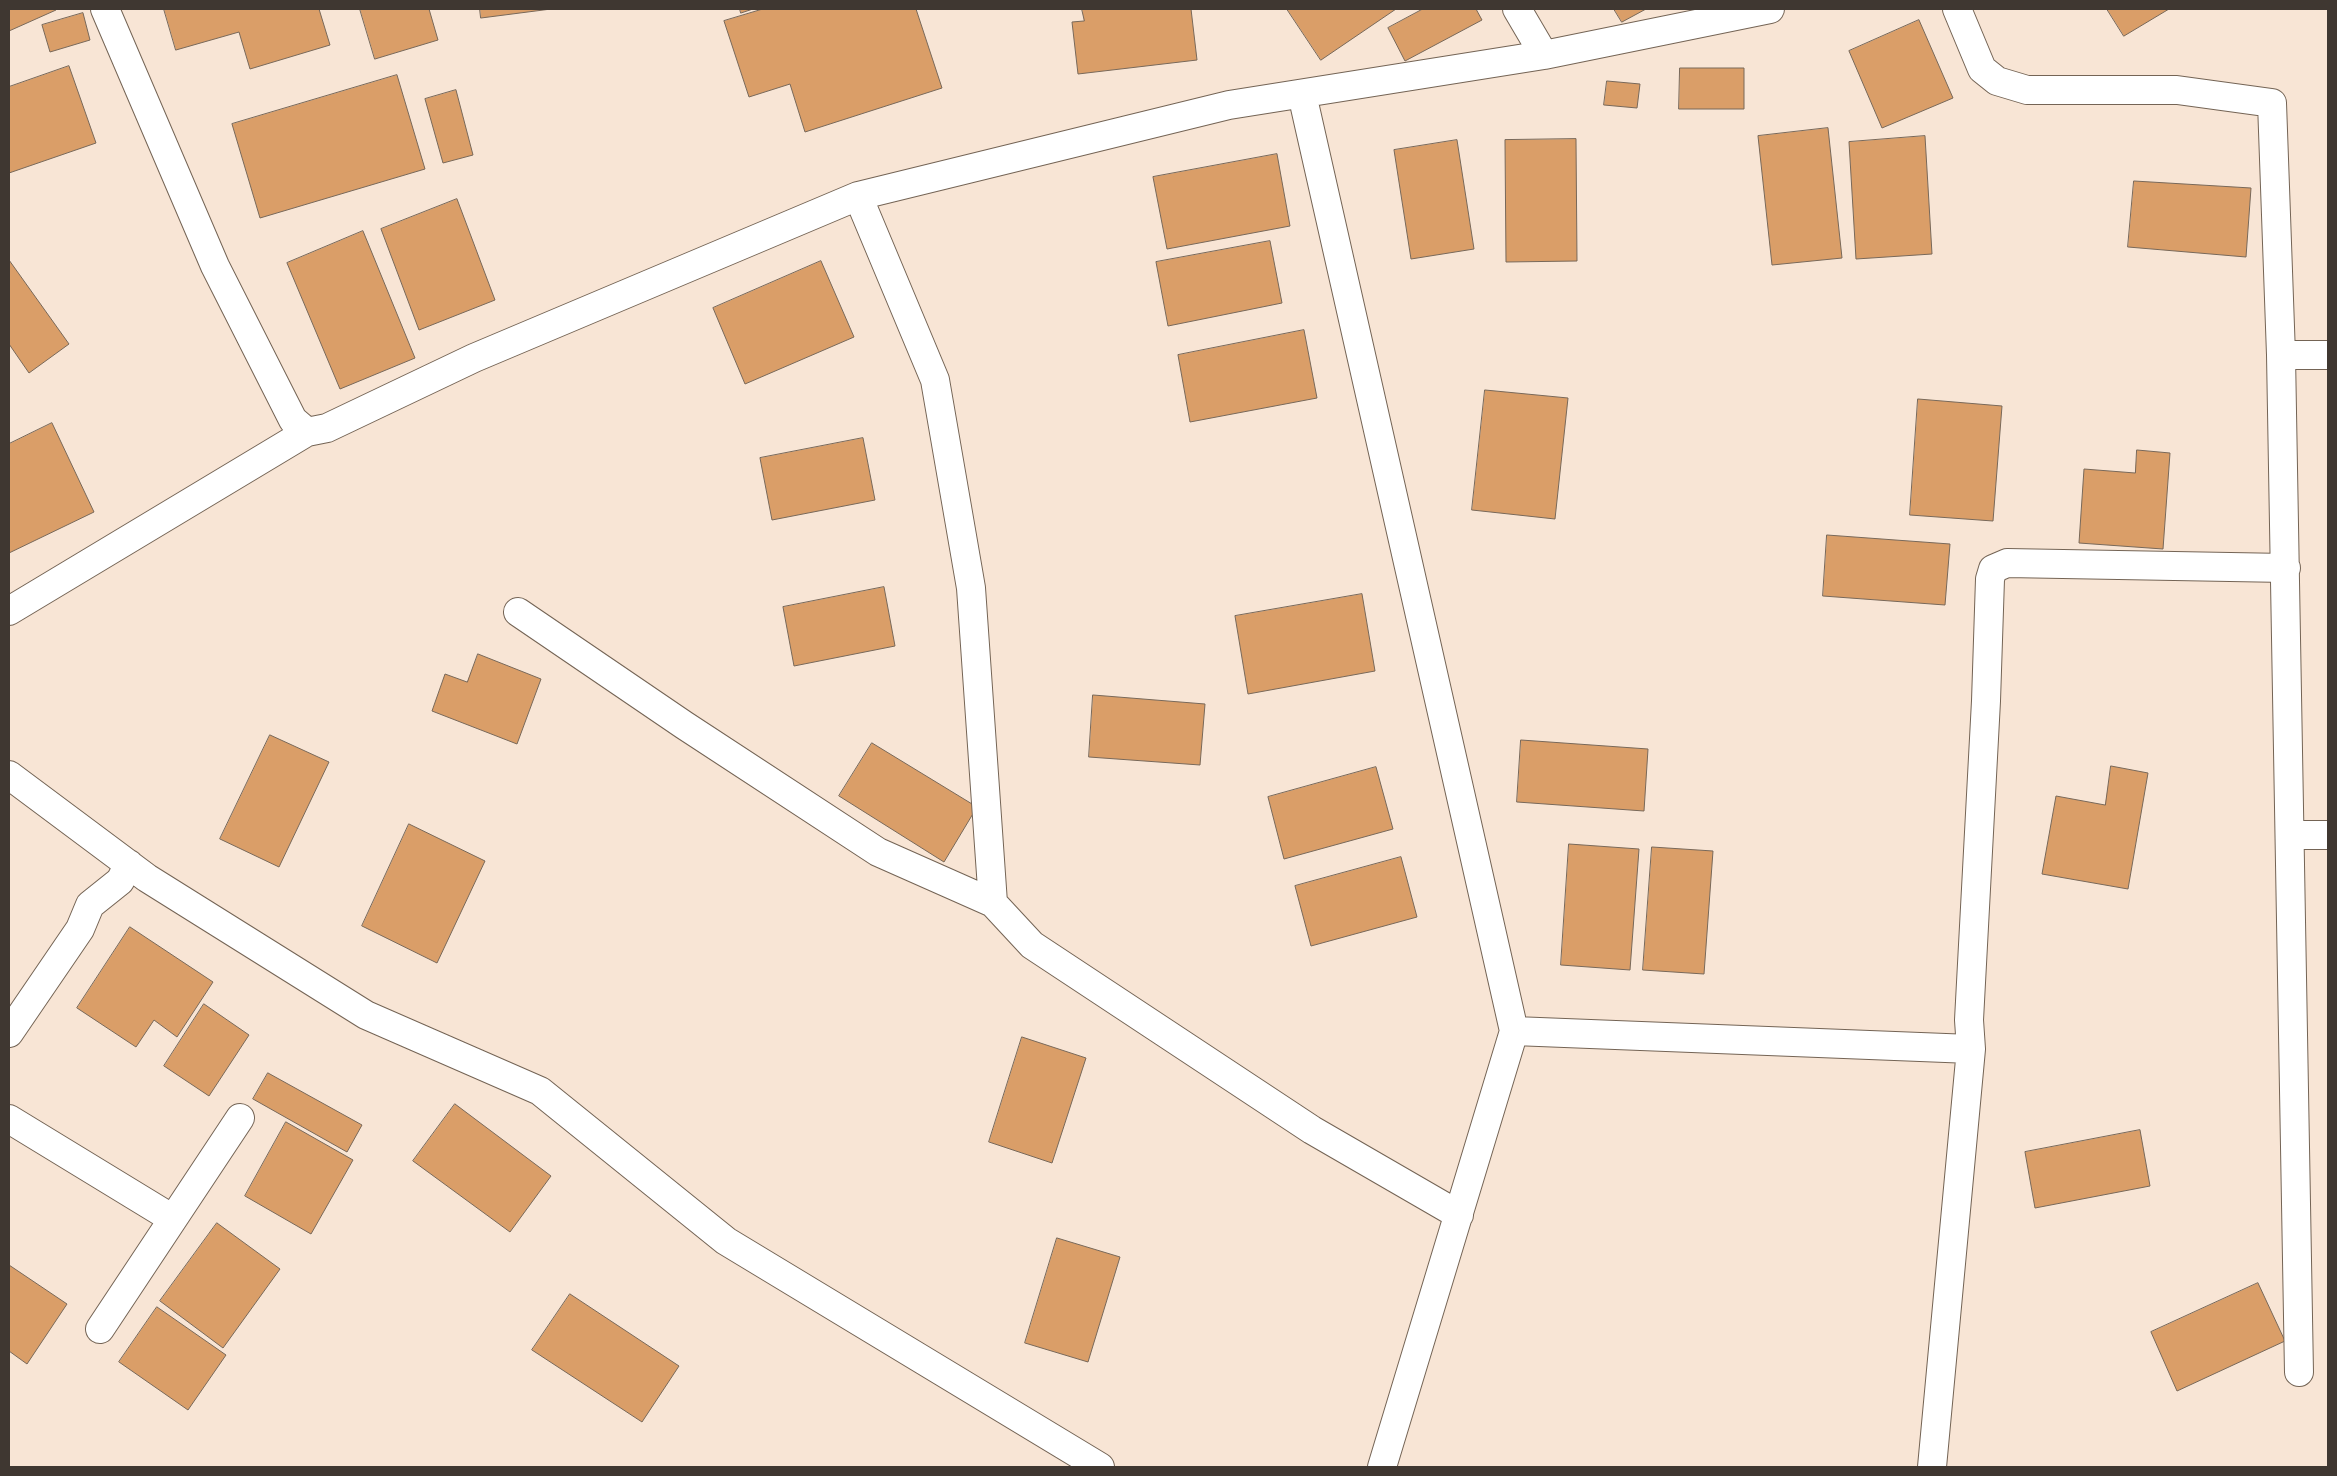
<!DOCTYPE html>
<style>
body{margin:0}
#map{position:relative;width:2337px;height:1476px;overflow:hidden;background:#f8e5d5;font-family:"Golos Text",sans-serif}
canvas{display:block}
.frame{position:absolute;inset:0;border:10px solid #3f3731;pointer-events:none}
</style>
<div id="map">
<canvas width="2337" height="1476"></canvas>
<div class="frame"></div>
</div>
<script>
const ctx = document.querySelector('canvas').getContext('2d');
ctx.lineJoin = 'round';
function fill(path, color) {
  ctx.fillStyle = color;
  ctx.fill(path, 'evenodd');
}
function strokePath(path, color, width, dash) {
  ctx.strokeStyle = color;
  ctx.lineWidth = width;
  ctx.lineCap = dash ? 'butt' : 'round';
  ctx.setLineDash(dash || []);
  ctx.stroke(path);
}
const building = new Path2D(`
 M9,9H56V10L9,31Z
 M164,9H319L330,45L250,69L239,32L176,50Z
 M360,9H429L438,40L375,59Z
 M480,9H551L481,18Z
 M740,9H753L741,13Z
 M763,9H916L942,88L805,132L790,84L749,97L724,21Z
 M1082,9H1191L1197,60L1078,74L1072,22L1084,21Z
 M1287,9H1396L1321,60Z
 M1423,9H1476L1482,20L1405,61L1388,28Z
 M1614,9H1646L1622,22Z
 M2107,9H2169L2124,36Z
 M83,13L90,40L50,52L42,25Z
 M1919,20L1953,98L1882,128L1849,51Z
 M69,66L96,143L9,173V87Z
 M1680,68H1744V109H1679Z
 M397,75L425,169L260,218L232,124Z
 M1607,81L1640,84L1637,108L1604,105Z
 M456,90L473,155L443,163L425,99Z
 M1828,128L1842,258L1772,265L1758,136Z
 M1925,136L1932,254L1856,259L1849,142Z
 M1576,139L1577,261L1506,262L1505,140Z
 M1457,140L1474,249L1411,259L1394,150Z
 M1277,154L1290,226L1167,249L1153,177Z
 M2134,181L2251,188L2246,257L2128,247Z
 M457,199L495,300L419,330L381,229Z
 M363,231L415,358L340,389L287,263Z
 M1270,241L1282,303L1168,326L1156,262Z
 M9,260L69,344L29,373L9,344Z
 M821,261L854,337L745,384L713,308Z
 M1304,330L1317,398L1190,422L1178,355Z
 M1485,390L1568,398L1555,519L1472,510Z
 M1918,399L2002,406L1993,521L1910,515Z
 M52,423L94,512L9,553V444Z
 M863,438L875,500L772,520L760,458Z
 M2137,450L2170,453L2163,549L2079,543L2084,469L2135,473Z
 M1827,535L1950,544L1945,605L1823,596Z
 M884,587L895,646L794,666L783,607Z
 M1362,594L1375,671L1248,694L1235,616Z
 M478,654L541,679L517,744L432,711L445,674L467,682Z
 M1093,695L1205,704L1200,765L1089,757Z
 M270,735L329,762L279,867L220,839Z
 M1521,740L1648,749L1644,811L1517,802Z
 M872,743L977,807L944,862L839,796Z
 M2111,766L2148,773L2128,889L2042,874L2056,796L2105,805Z
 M1376,767L1393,829L1284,859L1268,797Z
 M409,824L485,861L437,963L362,926Z
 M1569,844L1639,849L1630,970L1561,965Z
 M1652,847L1713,851L1704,974L1643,970Z
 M1401,857L1417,917L1311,946L1295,886Z
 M130,927L213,982L177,1037L154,1020L136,1047L77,1008Z
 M204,1004L249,1035L209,1096L164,1066Z
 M1022,1037L1086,1058L1052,1163L989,1142Z
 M268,1073L362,1125L347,1152L253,1099Z
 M455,1104L551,1176L510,1232L413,1161Z
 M286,1122L353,1160L311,1234L245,1196Z
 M2140,1130L2150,1186L2035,1208L2025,1152Z
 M217,1223L280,1269L223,1348L160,1301Z
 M1057,1238L1120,1257L1088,1362L1025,1343Z
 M9,1265L67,1304L27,1364L9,1351Z
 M2258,1283L2285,1341L2177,1391L2151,1332Z
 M570,1294L679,1366L642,1422L532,1350Z
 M157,1307L226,1355L188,1410L119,1362Z`);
fill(building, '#da9e68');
strokePath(building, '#786859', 1);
const minor = new Path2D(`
 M105,9L215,266L293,420L307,432
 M1517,9L1544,55
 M1957,9L1982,69L1997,81L2027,90H2177L2272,103L2281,355L2299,1372
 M1302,94L1514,1031L1382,1467
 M858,196L935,380L971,588L993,903L1032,945L1312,1130L1459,1215
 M2281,355H2328
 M9,611L307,432L327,428L474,358L858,196L1229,105L1544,55L1770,9
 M518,612L684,725L878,852L993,903
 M9,775L147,878L366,1015L540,1091L726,1241L1100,1467
 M2291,835H2328
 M1514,1031L1971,1049
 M9,1033L80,929L90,905L120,881L129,864
 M9,1119L173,1219
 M100,1329L240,1118
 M1932,1467L1971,1049L1969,1020L1986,701L1990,579L1993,569L2007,563L2286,568`);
strokePath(minor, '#746455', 30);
strokePath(minor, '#fff', 28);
</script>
